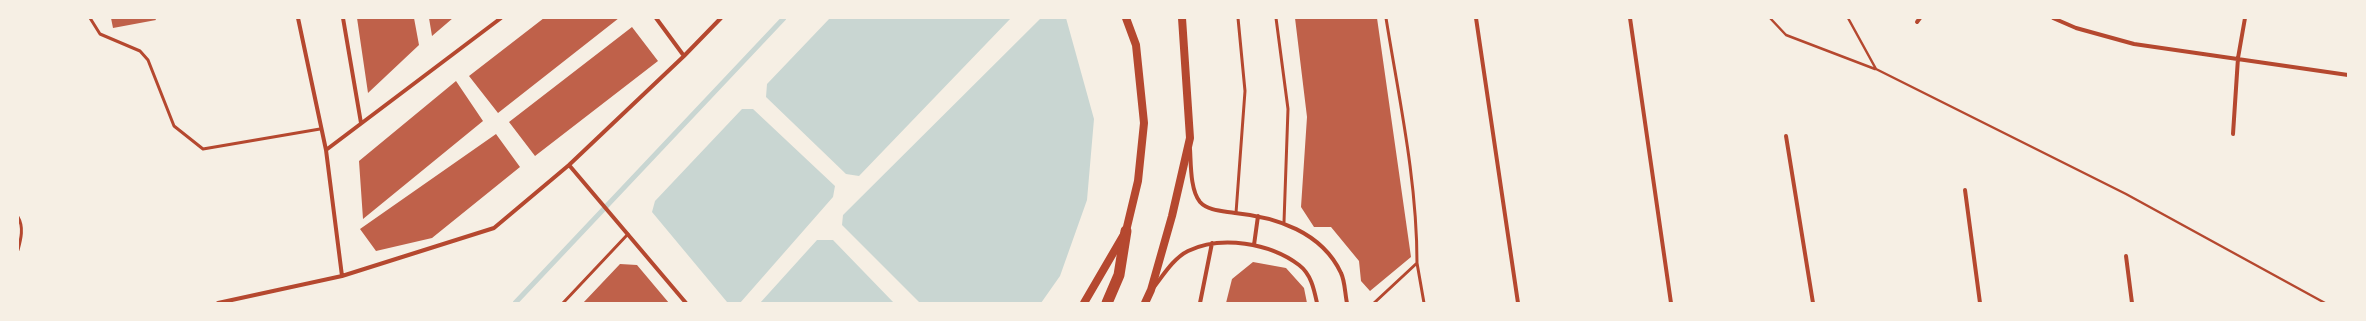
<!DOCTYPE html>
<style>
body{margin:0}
#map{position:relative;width:2366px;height:321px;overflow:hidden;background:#f6efe4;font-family:Arial,sans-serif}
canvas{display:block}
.frame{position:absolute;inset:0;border:19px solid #f6efe4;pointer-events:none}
</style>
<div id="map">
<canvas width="2366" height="321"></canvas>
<div class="frame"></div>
</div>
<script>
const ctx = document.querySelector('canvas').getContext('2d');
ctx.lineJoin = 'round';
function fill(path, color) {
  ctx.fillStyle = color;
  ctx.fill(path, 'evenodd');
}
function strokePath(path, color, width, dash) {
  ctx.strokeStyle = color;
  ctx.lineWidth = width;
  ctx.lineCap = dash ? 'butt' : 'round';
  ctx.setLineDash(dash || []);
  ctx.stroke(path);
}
fill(new Path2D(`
 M830,18H1011L859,176L846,174L766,97L767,84Z
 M1041,18H1066L1094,119L1087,200L1060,276L1041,303H920L842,225L843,215Z
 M742,109H753L835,186L833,197L740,303L727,302L652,212L655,201Z
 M817,240H833L894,303H760Z`), '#c9d6d2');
strokePath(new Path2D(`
 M515,303L784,18`), '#c9d6d2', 5);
fill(new Path2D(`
 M111,18H155L156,20L113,28Z
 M357,18H414L419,45L368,93Z
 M429,18H453L432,36Z
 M544,18H619L498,113L469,76Z
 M1295,18H1377L1411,257L1370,291L1361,281L1359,261L1331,227H1314L1301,207L1307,117Z
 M632,27L658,61L535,156L509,122Z
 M456,81L483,121L363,219L359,161Z
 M496,134L520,167L432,238L376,251L360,229Z
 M1253,262L1286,268L1304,288L1307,303H1226L1232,279Z
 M620,264L637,265L669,303H583Z`), '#bf614a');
strokePath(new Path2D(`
 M1770,18L1786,35L1875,69
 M1848,18L1876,69L2126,194L2325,303`), '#b5482f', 2.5);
strokePath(new Path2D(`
 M90,18L100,34L140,51L148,60L174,126L203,149L320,129
 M1276,18L1288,109L1284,222
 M1236,213L1245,91L1238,18
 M18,217C24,227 21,239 18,250
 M1417,263L1424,303
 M563,303L628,234
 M1374,303L1417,263C1417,180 1399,99 1386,18`), '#b5482f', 3);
strokePath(new Path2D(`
 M298,18L326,150L342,276
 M343,18L361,123
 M656,18L684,56
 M1476,18L1518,303
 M1630,18L1671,303
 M2053,18L2076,28L2134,44L2348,75
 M1917,22L1920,18
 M2233,134L2238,58L2245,18
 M1786,136L1813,303
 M1190,149C1191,163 1190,190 1200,202C1208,211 1224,211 1235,213C1276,217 1322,232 1341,273C1345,281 1345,294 1347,303
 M326,150L501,18
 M569,165L686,303
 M1965,190L1980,303
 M1254,245L1258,216
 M2126,256L2132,303
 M1154,287C1164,274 1174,258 1188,251C1221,235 1270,243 1299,265C1311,274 1314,289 1317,303
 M218,303L342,276L494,228L569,165L684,56L721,18
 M1200,303L1212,243`), '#b5482f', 4);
strokePath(new Path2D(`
 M1084,303L1126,231L1138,181L1144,123L1136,45L1126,18
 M1145,303L1151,290L1172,216L1190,138L1182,18`), '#b5482f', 8);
strokePath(new Path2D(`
 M1107,303L1119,275L1126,231`), '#b5482f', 11);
</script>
